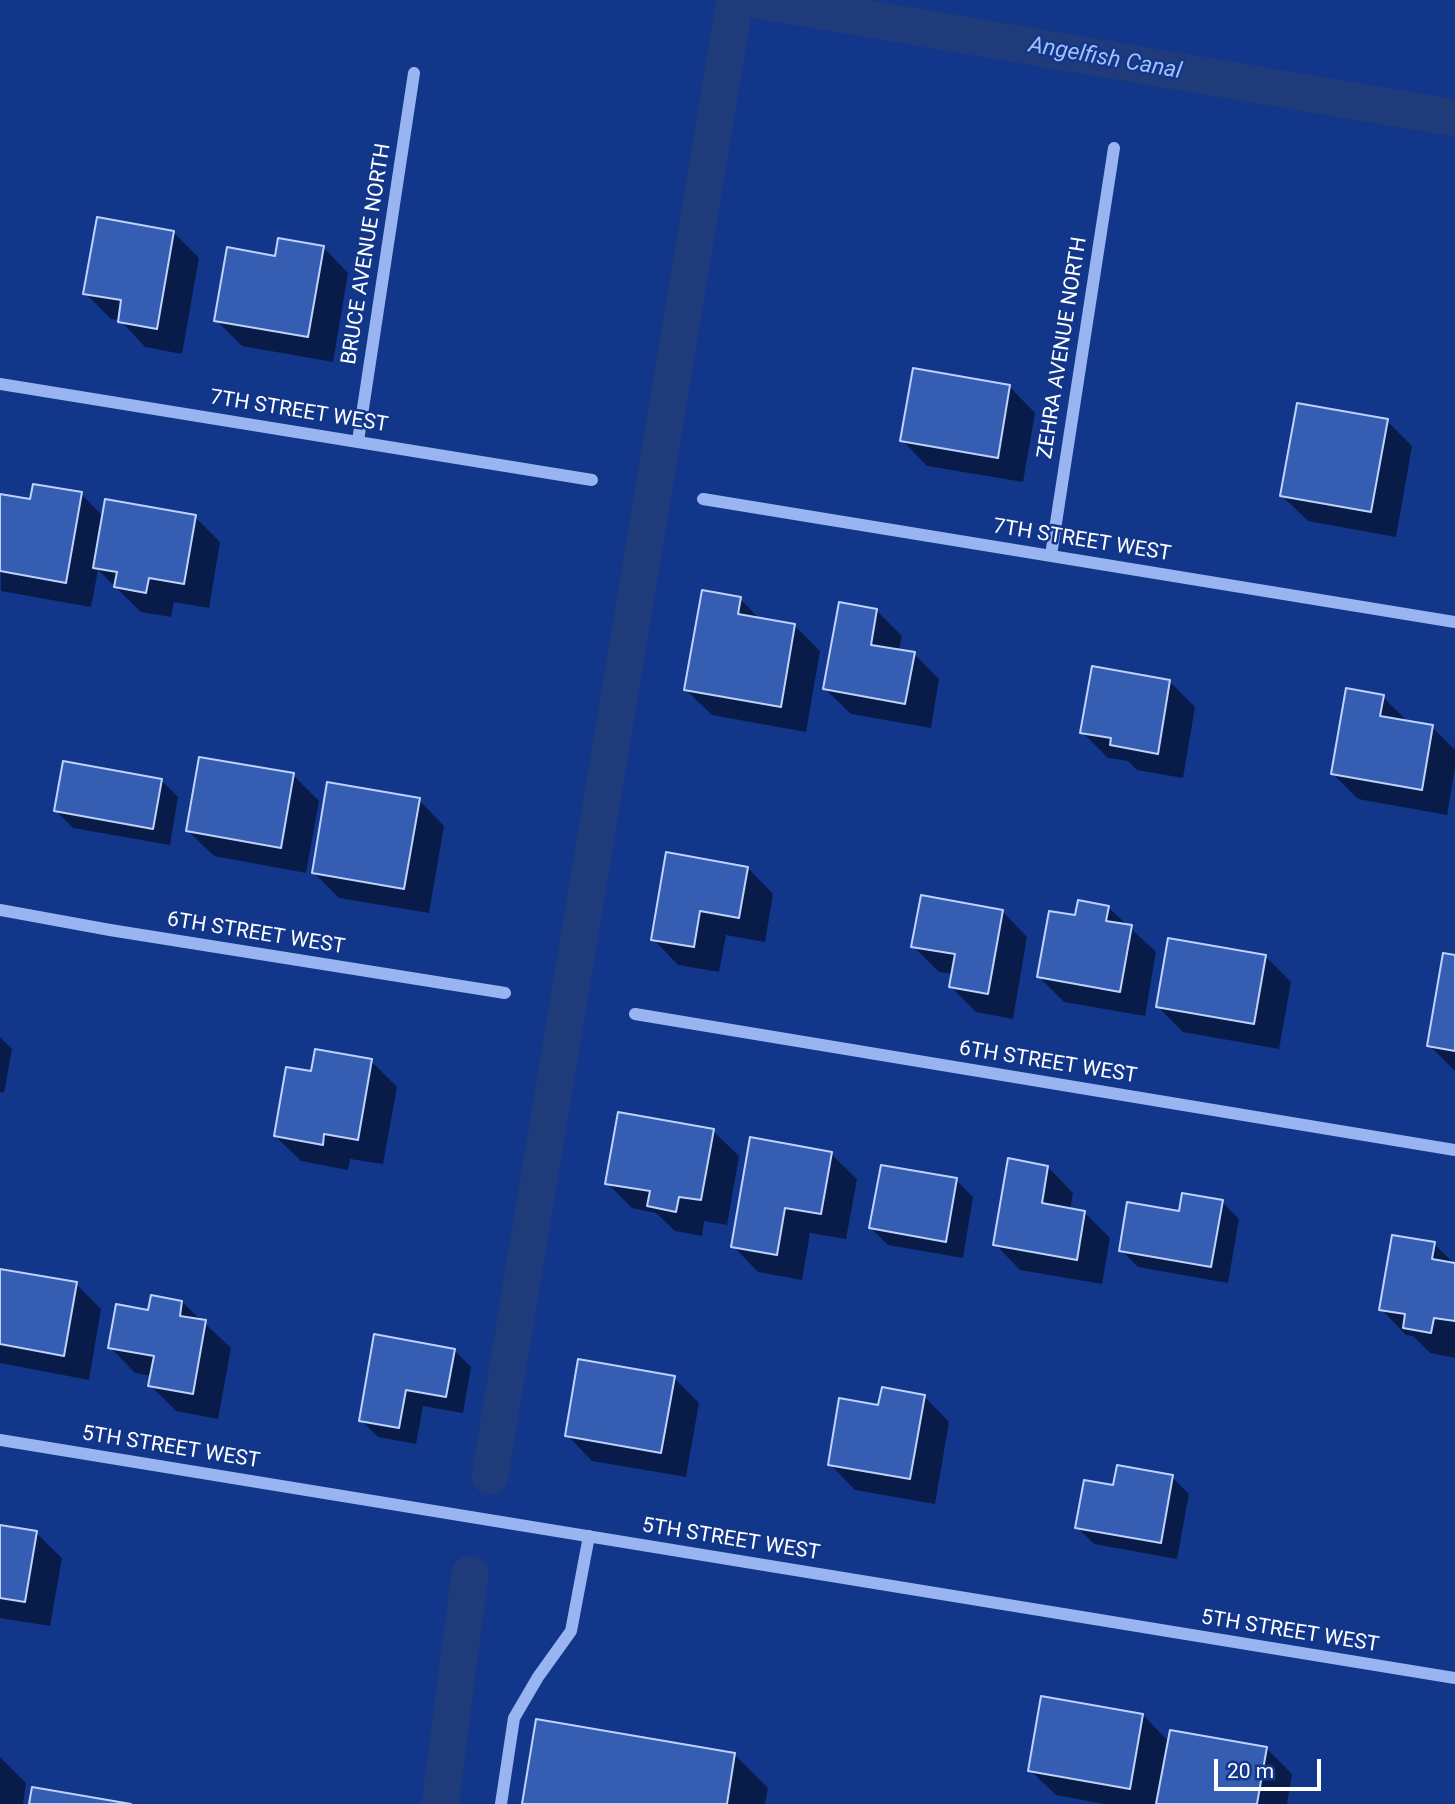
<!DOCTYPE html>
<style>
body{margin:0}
#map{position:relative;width:1455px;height:1804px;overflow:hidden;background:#12368a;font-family:Roboto,sans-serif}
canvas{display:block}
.scale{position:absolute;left:1214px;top:1759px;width:107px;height:32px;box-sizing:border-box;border:4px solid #fff;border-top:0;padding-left:9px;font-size:21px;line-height:24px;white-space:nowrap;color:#fff;-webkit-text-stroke:5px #12368a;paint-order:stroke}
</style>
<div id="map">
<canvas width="1455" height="1804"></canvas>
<div class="scale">20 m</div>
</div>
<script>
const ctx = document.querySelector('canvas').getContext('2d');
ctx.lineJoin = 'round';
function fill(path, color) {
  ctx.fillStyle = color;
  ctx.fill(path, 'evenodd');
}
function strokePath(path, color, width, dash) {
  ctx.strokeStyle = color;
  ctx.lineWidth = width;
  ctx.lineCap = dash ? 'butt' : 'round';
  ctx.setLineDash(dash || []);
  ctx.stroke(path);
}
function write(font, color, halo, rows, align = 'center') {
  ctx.font = font + ' Roboto,sans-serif';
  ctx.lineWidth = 5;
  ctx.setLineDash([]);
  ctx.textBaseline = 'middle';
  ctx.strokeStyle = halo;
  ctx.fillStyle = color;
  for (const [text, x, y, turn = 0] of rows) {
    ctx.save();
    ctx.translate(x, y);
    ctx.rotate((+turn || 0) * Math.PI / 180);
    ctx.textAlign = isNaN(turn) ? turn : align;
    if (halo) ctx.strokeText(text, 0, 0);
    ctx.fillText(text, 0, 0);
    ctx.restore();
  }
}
fill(new Path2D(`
 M173,232L199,258L182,354L145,347L120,320L111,319L85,293Z
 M323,247L348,273L333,362L242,346L216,320L276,258Z
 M1010,387L1035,413L1023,482L927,466L902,440Z
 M1387,421L1412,446L1396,537L1308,521L1282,496Z
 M81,494L104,517H195L220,542L209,608L174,602L171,617L141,612L98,570L91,607L1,591L0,496L31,501Z
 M740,599L761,620L795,626L820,651L806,732L712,715L686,690Z
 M876,610L902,636L899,651L914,654L939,679L931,728L851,714L825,689Z
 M1170,682L1195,707L1183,778L1137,770L1128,761L1108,758L1082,732Z
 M1383,697L1409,723L1432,727L1455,750V768L1447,815L1358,799L1332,773Z
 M293,775L319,801L306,873L214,856L188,831Z
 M161,780L178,797L170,845L73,828L56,811Z
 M419,800L444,826L429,913L339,898L313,872Z
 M748,868L773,894L765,942L726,935L719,972L678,965L653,939Z
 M1108,907L1156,952L1145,1016L1064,1002L1039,977L1077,917Z
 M1002,911L1027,937L1013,1019L976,1012L951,987L953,974L939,972L913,946Z
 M1265,956L1291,982L1279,1049L1183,1032L1158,1007Z
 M1455,957V1071L1429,1045Z
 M0,1037L12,1049L4,1093L0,1092Z
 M371,1061L397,1087L383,1164L350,1159L348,1170L301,1161L275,1136L312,1073Z
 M713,1131L739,1156L727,1225L704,1221L702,1236L675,1231L656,1213L632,1208L607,1183Z
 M831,1154L857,1179L846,1239L810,1233L802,1280L758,1272L733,1246Z
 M1048,1167L1073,1193L1070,1210L1085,1213L1110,1238L1102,1284L1020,1270L995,1244Z
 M956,1180L973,1197L963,1258L888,1245L871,1228Z
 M1222,1202L1239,1219L1228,1283L1138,1267L1121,1250L1180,1213Z
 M1434,1244L1455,1264V1358L1430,1353L1413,1336L1406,1335L1381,1309Z
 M0,1270L76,1284L101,1309L89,1380L0,1363Z
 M182,1302L231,1348L218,1419L176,1411L150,1385L152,1376L135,1373L110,1347L149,1312Z
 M454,1350L471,1367L463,1413L423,1406L416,1444L378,1437L361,1420Z
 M674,1378L699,1403L686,1477L592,1461L567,1435Z
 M924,1396L949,1422L935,1504L855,1490L830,1464L880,1407Z
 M1172,1477L1189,1494L1177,1559L1094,1544L1077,1527L1115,1487Z
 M0,1527L36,1533L62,1558L50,1626L0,1618Z
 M1143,1715L1169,1742L1267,1749L1292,1774L1287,1804H1104L1056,1795L1030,1770Z
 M735,1755L768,1788L765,1804H523Z
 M0,1757L26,1783L23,1804H0Z`), '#0007');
strokePath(new Path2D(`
 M756,0L1455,118
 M490,1476L735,0
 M440,1804L470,1574`), '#203b7a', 37);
const building = new Path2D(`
 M97,217L174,231L157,329L118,322L121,300L83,294Z
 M278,238L324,246L308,337L214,321L227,247L275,256Z
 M913,368L1010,385L998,458L900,441Z
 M1297,403L1388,419L1371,512L1280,496Z
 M33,484L82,492L66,583L0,571V494L30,499Z
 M105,499L196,515L184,584L149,578L146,593L114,587L117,572L93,568Z
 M702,590L741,597L738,614L795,624L781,707L684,690Z
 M839,602L877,609L871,645L915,652L905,704L823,689Z
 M1092,666L1170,680L1158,754L1110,745L1111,738L1080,733Z
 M1346,688L1384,695L1380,716L1433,725L1422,790L1331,774Z
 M199,757L294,773L281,848L186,831Z
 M63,761L162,779L153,829L54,811Z
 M327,782L420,798L404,889L312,873Z
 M666,852L748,867L739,918L700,911L694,947L651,940Z
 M921,895L1003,910L988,994L949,987L955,954L911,947Z
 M1078,900L1109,906L1106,921L1132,925L1120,992L1037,977L1049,911L1075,915Z
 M1168,938L1266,955L1254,1024L1156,1007Z
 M1443,953L1455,955V1051L1427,1046Z
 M315,1049L372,1059L358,1140L324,1134L323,1145L274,1136L286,1067L311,1071Z
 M618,1112L714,1129L701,1200L679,1197L676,1212L647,1206L650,1191L605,1184Z
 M750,1137L832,1152L821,1214L785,1208L777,1255L731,1247Z
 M1008,1158L1048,1166L1042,1203L1085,1211L1077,1260L993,1245Z
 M881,1165L957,1178L946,1242L869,1228Z
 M1182,1193L1223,1200L1211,1267L1119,1251L1127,1202L1179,1211Z
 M1392,1235L1435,1242L1432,1259L1455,1263V1321L1434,1318L1431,1333L1403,1328L1405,1314L1379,1310Z
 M0,1269L77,1282L64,1356L0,1344Z
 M151,1295L182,1301L180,1316L206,1320L193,1394L148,1386L154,1356L108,1348L116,1304L148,1310Z
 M374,1334L455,1349L446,1397L406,1390L399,1428L359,1421Z
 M578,1359L675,1376L661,1453L565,1436Z
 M882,1387L925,1395L910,1479L828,1465L839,1398L878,1405Z
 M1117,1465L1173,1475L1161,1543L1075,1528L1084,1480L1113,1485Z
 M0,1525L37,1531L25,1602L0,1598Z
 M1041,1696L1143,1714L1130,1789L1028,1771Z
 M536,1719L735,1753L727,1804H522Z
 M1170,1730L1267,1747L1257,1804H1156Z
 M32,1787L131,1804H29Z`);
fill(building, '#355db2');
strokePath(building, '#bfd2fc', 2);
strokePath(new Path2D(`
 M0,384L592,480
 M358,441L414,73
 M703,499L1455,622
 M1051,555L1114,148
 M0,910L110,930L505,993
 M635,1014L1455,1150
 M0,1440L1455,1678
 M501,1804L514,1718L538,1677L571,1631L589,1536`), '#98b4f1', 12);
write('21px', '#fff', '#12368a', [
 ["BRUCE AVENUE NORTH",367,254,-81],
 ["ZEHRA AVENUE NORTH",1063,348,-81],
 ["7TH STREET WEST",299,412,9],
 ["7TH STREET WEST",1082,541,9],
 ["6TH STREET WEST",256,934,9],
 ["6TH STREET WEST",1048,1063,9],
 ["5TH STREET WEST",171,1448,9],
 ["5TH STREET WEST",731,1540,9],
 ["5TH STREET WEST",1290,1632,9]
]);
write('italic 23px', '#a4bff8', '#12368a', [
 ["Angelfish Canal",1105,59,10]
]);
</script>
